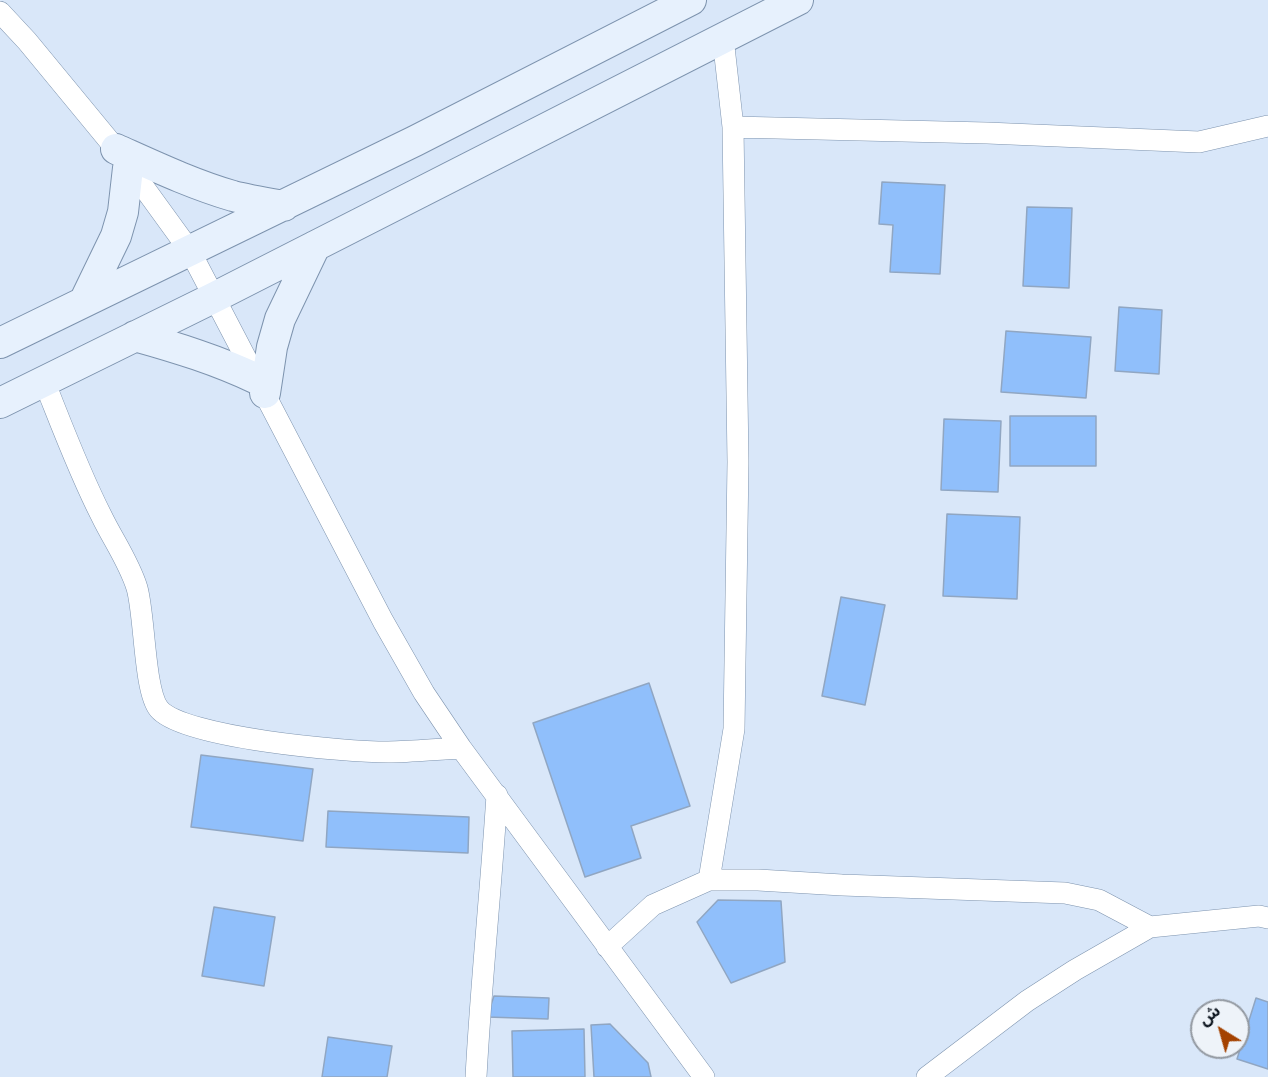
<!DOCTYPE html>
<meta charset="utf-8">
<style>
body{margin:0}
#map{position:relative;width:1268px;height:1077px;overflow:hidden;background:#d9e7f9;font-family:"Sofia Sans Condensed","Noto Sans Arabic",sans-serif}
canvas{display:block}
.north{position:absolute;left:1190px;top:999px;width:60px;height:60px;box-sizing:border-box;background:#eef3f9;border:2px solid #9399a1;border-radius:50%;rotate:323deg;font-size:16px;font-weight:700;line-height:24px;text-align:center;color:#0a121c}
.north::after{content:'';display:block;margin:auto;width:21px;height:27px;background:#a44201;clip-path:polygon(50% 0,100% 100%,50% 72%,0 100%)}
</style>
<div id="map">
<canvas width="1268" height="1077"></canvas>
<div class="north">ش</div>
</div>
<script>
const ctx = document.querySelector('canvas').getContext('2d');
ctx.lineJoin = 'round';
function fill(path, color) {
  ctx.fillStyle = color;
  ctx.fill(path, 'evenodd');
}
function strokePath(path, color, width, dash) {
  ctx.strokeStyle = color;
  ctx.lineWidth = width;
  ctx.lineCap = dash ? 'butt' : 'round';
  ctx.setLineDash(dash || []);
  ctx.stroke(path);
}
const building = new Path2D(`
 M882,182L945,185L940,274L890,272L893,225L879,224Z
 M1027,207L1072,208L1069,288L1023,286Z
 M1119,307L1162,310L1159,374L1115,371Z
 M1006,331L1091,337L1086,398L1001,392Z
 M1010,416H1096V466H1010Z
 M944,419L1001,421L998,492L941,490Z
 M947,514L1020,517L1017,599L943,596Z
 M841,597L885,605L865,705L822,696Z
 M649,683L690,806L631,826L641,858L585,877L533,723Z
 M201,755L313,769L303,841L191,827Z
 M328,811L469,817L468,853L326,847Z
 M718,900L781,901L785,962L731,983L697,922Z
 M214,907L275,917L264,986L202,976Z
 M494,996L549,998L548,1019L487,1017Z
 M1256,998L1268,1002V1069L1237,1059Z
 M610,1024L648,1063L651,1077H594L591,1025Z
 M584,1029L585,1077H513L512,1031Z
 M328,1037L392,1046L387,1077H322Z`);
fill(building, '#90bffb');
strokePath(building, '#90a6c2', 1.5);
const street = new Path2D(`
 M0,12L27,41L116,149L190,251L383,621L424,693L461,748L704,1077
 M733,127L987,133L1199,142L1268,126
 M44,381C62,426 79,472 101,515C113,540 129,562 137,588C145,616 144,691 159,709C183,738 346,752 388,752C412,752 437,749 461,748
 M709,880L734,729L738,462L733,127L723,38
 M607,947L653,905L709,880H758L842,885L1065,893L1099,900L1150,927
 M476,1077C481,983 491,889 497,795
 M927,1077L1027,1001L1075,970L1150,927L1259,916L1268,918`);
const secondary = new Path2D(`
 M116,149C154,166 192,184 233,196C249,200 267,203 284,206
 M85,300L116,236L123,212L128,168
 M135,336C178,348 217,360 257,379
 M0,343L415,141L691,0
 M265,393L272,347L280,319L315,246
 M0,403L215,297L798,0`);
strokePath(street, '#7d93ae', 22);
strokePath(secondary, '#7d93ae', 32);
strokePath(street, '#fff', 21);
strokePath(secondary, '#e7f1fd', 30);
</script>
